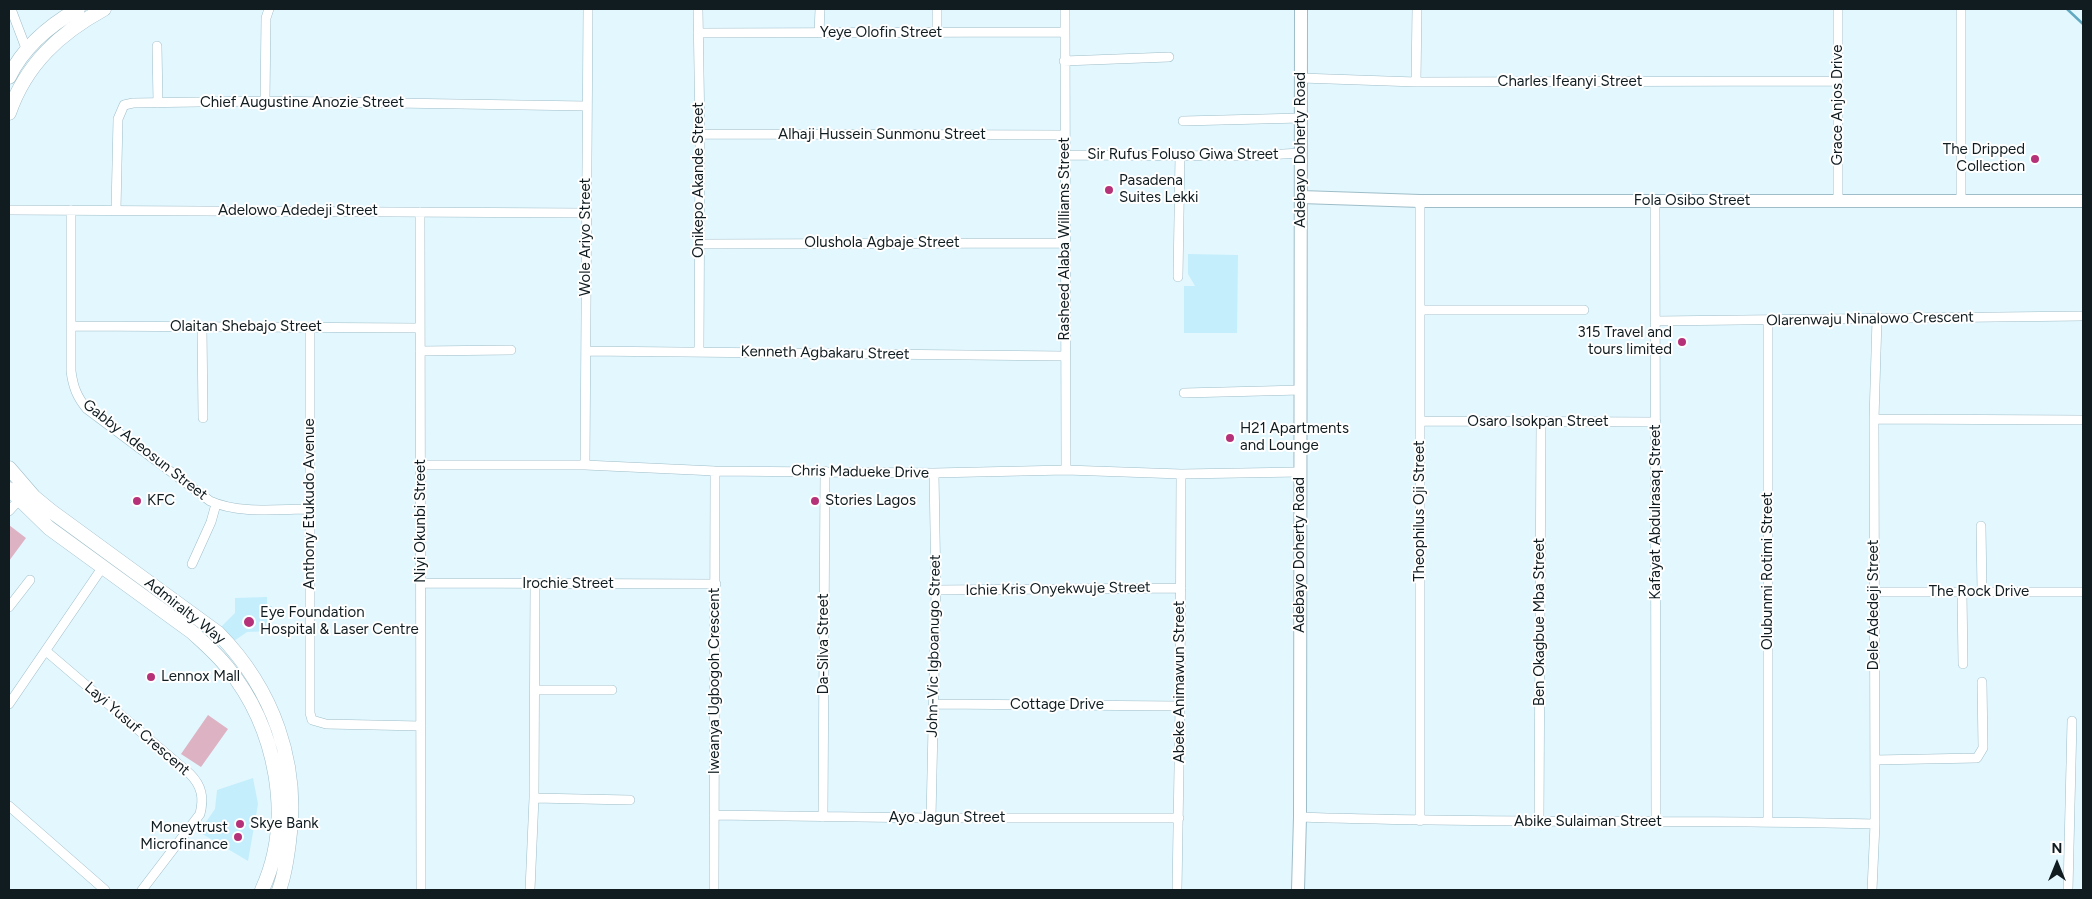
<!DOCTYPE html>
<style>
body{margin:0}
#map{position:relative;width:2092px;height:899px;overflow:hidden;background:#e3f7fe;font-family:Figtree,sans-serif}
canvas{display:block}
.frame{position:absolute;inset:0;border:10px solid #101c20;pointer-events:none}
.north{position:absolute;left:2032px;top:839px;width:50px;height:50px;-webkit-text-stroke:4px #fff;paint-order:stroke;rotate:0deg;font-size:14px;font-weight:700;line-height:20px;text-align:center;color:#101c20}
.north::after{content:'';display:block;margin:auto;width:18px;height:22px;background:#101c20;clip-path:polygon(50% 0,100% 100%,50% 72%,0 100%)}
</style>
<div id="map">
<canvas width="2092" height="899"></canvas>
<div class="frame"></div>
<div class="north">N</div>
</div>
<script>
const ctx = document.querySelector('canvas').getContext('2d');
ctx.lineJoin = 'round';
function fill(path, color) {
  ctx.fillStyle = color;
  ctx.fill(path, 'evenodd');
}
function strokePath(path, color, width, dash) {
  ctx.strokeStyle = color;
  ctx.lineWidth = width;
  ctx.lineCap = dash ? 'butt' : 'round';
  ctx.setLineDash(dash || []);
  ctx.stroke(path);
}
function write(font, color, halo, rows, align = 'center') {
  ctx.font = font + ' Figtree,sans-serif';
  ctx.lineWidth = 4;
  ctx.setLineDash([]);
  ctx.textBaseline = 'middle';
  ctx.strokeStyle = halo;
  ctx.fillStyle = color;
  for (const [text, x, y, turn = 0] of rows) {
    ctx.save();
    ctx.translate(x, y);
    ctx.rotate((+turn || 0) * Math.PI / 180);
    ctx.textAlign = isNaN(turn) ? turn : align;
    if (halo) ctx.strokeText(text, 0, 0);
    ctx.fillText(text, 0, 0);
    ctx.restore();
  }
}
fill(new Path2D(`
 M1188,254L1238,255L1237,333H1184V286H1195L1188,274Z
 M267,597V606H272V631L247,632L231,643L218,630L235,613V598Z
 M253,778L258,804L248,861L199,832L215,809L217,790Z`), '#c4eefc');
fill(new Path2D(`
 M9,525L26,538L9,561Z
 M208,715L228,729L201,767L181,754Z`), '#ddb3c4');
strokePath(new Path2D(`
 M2067,9L2083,24`), '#61a9c1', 2.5);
const street = new Path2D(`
 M11,9L27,51
 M698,9L700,134L699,352
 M1065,9L1066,470
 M1838,9V201
 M698,33L1064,32
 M819,33L820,9
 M937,33V9
 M157,46L158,103
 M1064,61L1169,57
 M1301,78L1416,82L1838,81
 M1416,82L1417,9
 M265,101L266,18L269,9
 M1183,121L1301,118
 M700,134L1065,135
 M1065,155L1248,156L1301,153
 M1420,201V821
 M1655,201L1656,822
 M1961,201V9
 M9,210L587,213
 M71,210V371C73,387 77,397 87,409L210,501C238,514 279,509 310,509
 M116,210L118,119L124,105L133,103L265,101L587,106
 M420,212L421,890
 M700,244L1065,243
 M1178,277L1180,156
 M1420,310H1584
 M1656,321L2083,316
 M72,326L420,328
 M202,327L203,418
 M310,328V713L312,720L326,724L421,726
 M420,351L511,350
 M586,351L1064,356
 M1184,393L1301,390
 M1874,419L2083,420
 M1420,421L1656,422
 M420,465H585L715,471L934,473L1066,470L1181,474L1300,472
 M585,465L588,9
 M9,511L19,500
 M1981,526L1982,592
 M192,564L211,522L216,504
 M421,583L716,584
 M936,590L1181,588
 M1874,592H2083
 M1962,592L1963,664
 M9,607L30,580
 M46,651L190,774C202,786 204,798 200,814L142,890
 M535,690H612
 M9,704L102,568
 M934,704L1180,706
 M1875,760L1977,758L1983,748L1982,682
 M534,798L630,800
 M9,806L105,890
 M714,815L931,818H1179
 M823,817L825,471
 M1300,817C1492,824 1683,819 1875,824
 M931,818L936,590L934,473
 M1768,821V320
 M1539,822L1541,422
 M530,890L534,798L535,584
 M714,890L715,471
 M1177,890L1180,706L1181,474
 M1872,890L1875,824L1874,419L1877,319
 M2068,890L2072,721`);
const secondary = new Path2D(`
 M1301,197L1420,201H2083
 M1298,890L1300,817L1301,9`);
const primary = new Path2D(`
 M9,77C23,48 50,25 78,9
 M9,113C26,64 60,33 104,9
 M9,468L34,497L51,511L218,633C273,689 300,763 289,842C287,858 285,875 279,890
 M9,489L49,528L192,632C204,643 217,654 227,667C276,727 295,818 262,890`);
strokePath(street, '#9ebdc8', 10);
strokePath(secondary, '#9ebdc8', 14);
strokePath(primary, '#9ebdc8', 15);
strokePath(street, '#fff', 9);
strokePath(secondary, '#fff', 12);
strokePath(primary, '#fff', 14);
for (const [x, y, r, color] of [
 [2035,159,5,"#b63278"],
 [1109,190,5,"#b63278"],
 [1682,342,5,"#b63278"],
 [1230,438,5,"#b63278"],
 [137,501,5,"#b63278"],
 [815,501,5,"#b63278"],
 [249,622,6,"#b63278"],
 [151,677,5,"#b63278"],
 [240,824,5,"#b63278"],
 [238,837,5,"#b63278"]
]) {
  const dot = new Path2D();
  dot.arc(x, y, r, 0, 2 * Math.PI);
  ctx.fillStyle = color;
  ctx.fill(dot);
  strokePath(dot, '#fff', 2);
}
write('15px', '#101c20', '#fff', [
 ["Yeye Olofin Street",881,33],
 ["Charles Ifeanyi Street",1570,82],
 ["Chief Augustine Anozie Street",302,103],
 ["Grace Anjos Drive",1838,105,-90],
 ["Alhaji Hussein Sunmonu Street",882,135],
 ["Adebayo Doherty Road",1301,150,-90],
 ["Sir Rufus Foluso Giwa Street",1183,155],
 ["Onikepo Akande Street",699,180,-90],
 ["Fola Osibo Street",1692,201],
 ["Adelowo Adedeji Street",298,211],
 ["Wole Ariyo Street",586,237,-90],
 ["Rasheed Alaba Williams Street",1065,239,-90],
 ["Olushola Agbaje Street",882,243],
 ["Olarenwaju Ninalowo Crescent",1870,319,-1],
 ["Olaitan Shebajo Street",246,327],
 ["Kenneth Agbakaru Street",825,353,1],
 ["Osaro Isokpan Street",1538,422],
 ["Gabby Adeosun Street",145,450,38],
 ["Chris Madueke Drive",860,472,1],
 ["Anthony Etukudo Avenue",310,504,-90],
 ["Theophilus Oji Street",1420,511,-90],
 ["Kafayat Abdulrasaq Street",1656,512,-90],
 ["Niyi Okunbi Street",421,521,-90],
 ["Adebayo Doherty Road",1300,555,-90],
 ["Olubunmi Rotimi Street",1768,571,-90],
 ["Irochie Street",568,584],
 ["Ichie Kris Onyekwuje Street",1058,589,-1],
 ["The Rock Drive",1979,592],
 ["Dele Adedeji Street",1874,605,-90],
 ["Admiralty Way",185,611,38],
 ["Ben Okagbue Mba Street",1540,622,-90],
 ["Da-Silva Street",824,644,-90],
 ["John-Vic Igboanugo Street",934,646,-89],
 ["Iweanya Ugbogoh Crescent",715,681,-90],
 ["Abeke Animawun Street",1180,682,-90],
 ["Cottage Drive",1057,705],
 ["Layi Yusuf Crescent",137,729,41],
 ["Ayo Jagun Street",947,818],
 ["Abike Sulaiman Street",1588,822]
]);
write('15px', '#101c20', '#fff', [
 ["The Dripped",2025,150,"right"],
 ["Collection",2025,167,"right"],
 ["Pasadena",1119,181],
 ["Suites Lekki",1119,198],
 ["315 Travel and",1672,333,"right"],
 ["tours limited",1672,350,"right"],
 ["H21 Apartments",1240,429],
 ["and Lounge",1240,446],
 ["KFC",147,501],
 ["Stories Lagos",825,501],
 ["Eye Foundation",260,613],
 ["Hospital & Laser Centre",260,630],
 ["Lennox Mall",161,677],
 ["Skye Bank",250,824],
 ["Moneytrust",228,828,"right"],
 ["Microfinance",228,845,"right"]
], 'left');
</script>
